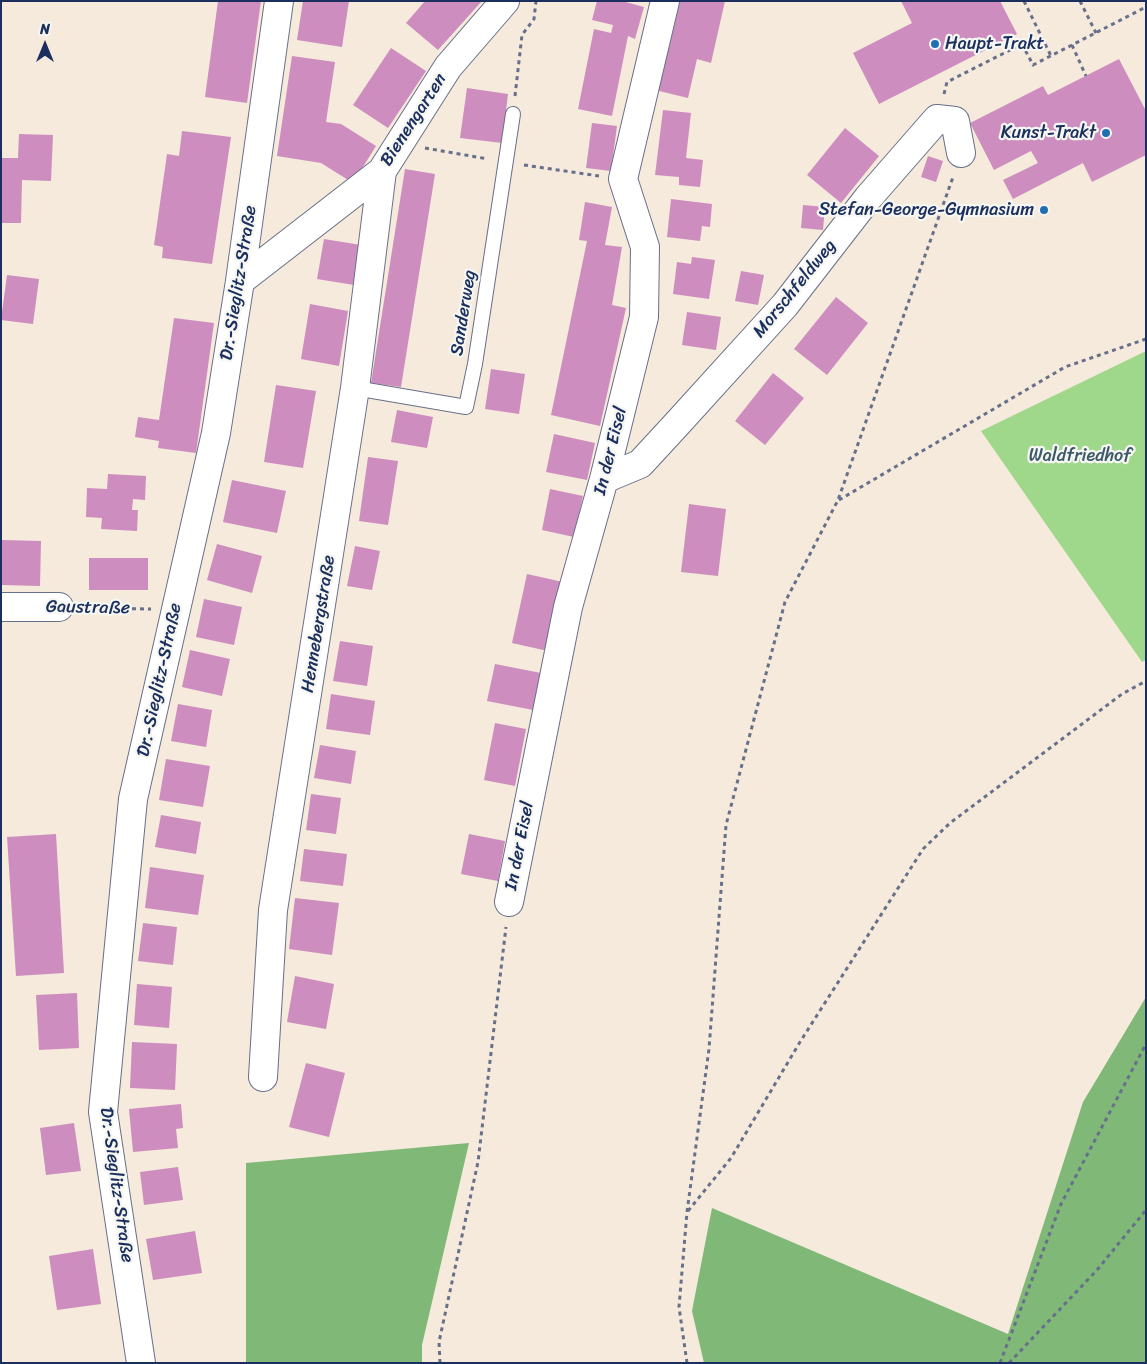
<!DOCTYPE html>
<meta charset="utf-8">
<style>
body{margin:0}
#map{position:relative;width:1147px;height:1364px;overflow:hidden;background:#f5eadb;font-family:Sriracha,sans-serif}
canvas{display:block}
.frame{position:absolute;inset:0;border:2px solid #1b2f5e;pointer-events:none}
.north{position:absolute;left:20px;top:20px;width:50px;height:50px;-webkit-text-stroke:4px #f6f6f2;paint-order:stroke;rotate:0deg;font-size:14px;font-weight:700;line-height:20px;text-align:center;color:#1b2f5e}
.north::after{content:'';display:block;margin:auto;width:18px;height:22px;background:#1b2f5e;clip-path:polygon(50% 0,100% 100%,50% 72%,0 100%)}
</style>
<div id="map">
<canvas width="1147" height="1364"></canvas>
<div class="frame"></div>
<div class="north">N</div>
</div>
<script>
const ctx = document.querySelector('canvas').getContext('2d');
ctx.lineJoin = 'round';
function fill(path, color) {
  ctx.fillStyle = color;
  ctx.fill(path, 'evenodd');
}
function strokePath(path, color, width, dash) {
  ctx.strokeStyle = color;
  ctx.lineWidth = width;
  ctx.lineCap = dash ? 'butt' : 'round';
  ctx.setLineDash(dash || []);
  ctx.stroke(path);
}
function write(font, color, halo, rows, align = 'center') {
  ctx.font = font + ' Sriracha,sans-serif';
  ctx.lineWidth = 4.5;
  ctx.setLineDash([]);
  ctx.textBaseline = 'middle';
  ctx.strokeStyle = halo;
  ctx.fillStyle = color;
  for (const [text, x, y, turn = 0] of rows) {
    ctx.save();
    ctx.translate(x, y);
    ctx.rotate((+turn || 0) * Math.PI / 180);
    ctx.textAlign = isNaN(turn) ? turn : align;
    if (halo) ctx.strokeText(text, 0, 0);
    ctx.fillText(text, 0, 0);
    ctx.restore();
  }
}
fill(new Path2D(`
 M1146,351V660L1142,662L981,431Z`), '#9fd88b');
fill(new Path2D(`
 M1146,997V1363H704L692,1311L712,1208L1008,1334L1083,1102Z
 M469,1143L422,1345V1363H246V1163Z`), '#7fb877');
fill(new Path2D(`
 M218,1H261L247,103L205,97Z
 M303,1H349L342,47L297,40Z
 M425,1H482L438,50L406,23Z
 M597,1H622L644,7L635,39L628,36L612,116L578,109L594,29L611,33L613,25L592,20Z
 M680,1H725L711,63L697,59L688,98L651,89L661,45L669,47Z
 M901,1H1000L1017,34L879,104L853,53L912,23Z
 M391,48L426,71L388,128L353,105Z
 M292,56L335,62L326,122L341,124L376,146L353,183L321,163L277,156Z
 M1119,59L1146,111V155L1092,182L1083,163L1013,199L1003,180L1038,163L1031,151L994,170L970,123L1043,86L1048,95Z
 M467,88L508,94L502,143L460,138Z
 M663,110L691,113L686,158L703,160L700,187L679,185V177L655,175Z
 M592,123L617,126L611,171L586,168Z
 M845,128L879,156L841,203L807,175Z
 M182,131L231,137L212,264L162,258L163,247L154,245L167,154L179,156Z
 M19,134L53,135L51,181L22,180L21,223H1V158H18Z
 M928,156L943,161L936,182L921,177Z
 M405,169L435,174L401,387L371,383Z
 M671,199L712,204L710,227L702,226L700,241L667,237Z
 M585,202L612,207L605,245L622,247L612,305L626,308L600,426L551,415L587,241L579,240Z
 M803,205L825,207L823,230L801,228Z
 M324,239L361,245L354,285L317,279Z
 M692,257L715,260L709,299L673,294L677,262L691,264Z
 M741,271L764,275L758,305L735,301Z
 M7,275L39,279L33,324L1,320Z
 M836,297L868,323L827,375L794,349Z
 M310,304L348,311L339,366L301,359Z
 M687,312L721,317L716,350L682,345Z
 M174,318L214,323L196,453L158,448L159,441L135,437L138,417L159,420Z
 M491,369L525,374L519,414L485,409Z
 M773,373L804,398L765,445L735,421Z
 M276,385L316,391L303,468L264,462Z
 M397,410L433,417L427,448L391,442Z
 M554,434L595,443L587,480L546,472Z
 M368,457L398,461L388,525L359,521Z
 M108,474L146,476L145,500L133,499L132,510H138L137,531L101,529L102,518L86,517L87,488L107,489Z
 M232,480L286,491L277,533L223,522Z
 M550,489L583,496L574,537L542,530Z
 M689,504L726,509L718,576L681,572Z
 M2,540L41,541L40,586L2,585Z
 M217,544L262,556L252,593L207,580Z
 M355,546L380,551L372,590L347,586Z
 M89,558H148V590H89Z
 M527,574L563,582L548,651L512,643Z
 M204,599L242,607L234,645L196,637Z
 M340,641L373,646L367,686L333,681Z
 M190,650L230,659L222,696L182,687Z
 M495,664L541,673L533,710L487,701Z
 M331,694L375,701L370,735L326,729Z
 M178,704L212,710L206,747L171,741Z
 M495,723L526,729L515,786L484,780Z
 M320,745L356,751L351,784L314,778Z
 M166,759L210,766L203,807L159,800Z
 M311,794L341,798L336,834L306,830Z
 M161,815L201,822L196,854L155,847Z
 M56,834L64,973L16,976L7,837Z
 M469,834L505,841L498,881L461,874Z
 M304,849L347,854L343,886L300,881Z
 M150,867L204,875L198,915L145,908Z
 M295,898L339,903L332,955L289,949Z
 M143,923L177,927L173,965L138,961Z
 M295,976L334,984L326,1029L287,1022Z
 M137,984L172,987L169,1028L134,1025Z
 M77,993L79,1048L39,1050L36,995Z
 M132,1042L177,1044L175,1090L130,1088Z
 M306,1063L345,1073L329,1137L289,1127Z
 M181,1104L183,1128L176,1129L178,1148L133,1152L129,1109Z
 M74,1123L81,1171L46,1175L40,1128Z
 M178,1167L183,1200L144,1205L140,1172Z
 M195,1231L202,1273L153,1280L146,1239Z
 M93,1249L101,1304L57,1310L49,1256Z`), '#cd8ebf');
const service = new Path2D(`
 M355,388L466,407L475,364L513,114`);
const minor = new Path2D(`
 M240,281L382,171L448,67L505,1
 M604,479L640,464L676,425L785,305L868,198L937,119L955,121L961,153
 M1,607H59
 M509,902L568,607L604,479L644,317L645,247L623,179L665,1
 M263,1077L273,910L355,388L382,171
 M141,1363L103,1112L133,799L216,433L240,281L279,1`);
strokePath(service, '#67708a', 16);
strokePath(minor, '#67708a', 30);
strokePath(new Path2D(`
 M1024,1L1051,56
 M1080,1L1096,33
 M1072,45L1086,76
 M944,94L947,82L1022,44L1033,65L1146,7
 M515,96L522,35L534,19L536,1
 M425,148L488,159
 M524,165L599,176
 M839,500L1065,367L1146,339
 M84,608L151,609
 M688,1211L731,1158L800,1042L923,849L950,823L1122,694L1146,681
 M440,1363L439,1342L478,1162L506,927
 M687,1363L679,1307L687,1212L709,1049L726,825L785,602L838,500L953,177
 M1000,1363L1061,1204L1146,1044
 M1009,1363L1097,1270L1146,1210`), '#67708a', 3, [4, 4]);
strokePath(service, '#fff', 14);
strokePath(minor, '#fff', 28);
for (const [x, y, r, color] of [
 [935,44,5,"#1f6fb2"],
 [1106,133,5,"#1f6fb2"],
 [1044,210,5,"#1f6fb2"]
]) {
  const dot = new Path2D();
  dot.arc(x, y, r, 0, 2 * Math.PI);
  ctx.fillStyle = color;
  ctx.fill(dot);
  strokePath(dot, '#f6f6f2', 2);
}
write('18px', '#1b2f5e', '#f6f6f2', [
 ["Haupt-Trakt",945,44,"left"],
 ["Kunst-Trakt",1096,133],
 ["Stefan-George-Gymnasium",1034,210]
], 'right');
write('18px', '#1b2f5e', '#f6f6f2', [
 ["Bienengarten",414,120,-57],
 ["Dr.-Sieglitz-Straße",239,283,-81],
 ["Morschfeldweg",795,289,-51],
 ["Sanderweg",464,313,-81],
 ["In der Eisel",611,451,-76],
 ["Gaustraße",88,608,1],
 ["Hennebergstraße",319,624,-81],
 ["Dr.-Sieglitz-Straße",160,680,-78],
 ["In der Eisel",520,846,-79],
 ["Dr.-Sieglitz-Straße",116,1185,82]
]);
write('18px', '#3c5969', '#f6f6f2', [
 ["Waldfriedhof",1080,456]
]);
</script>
